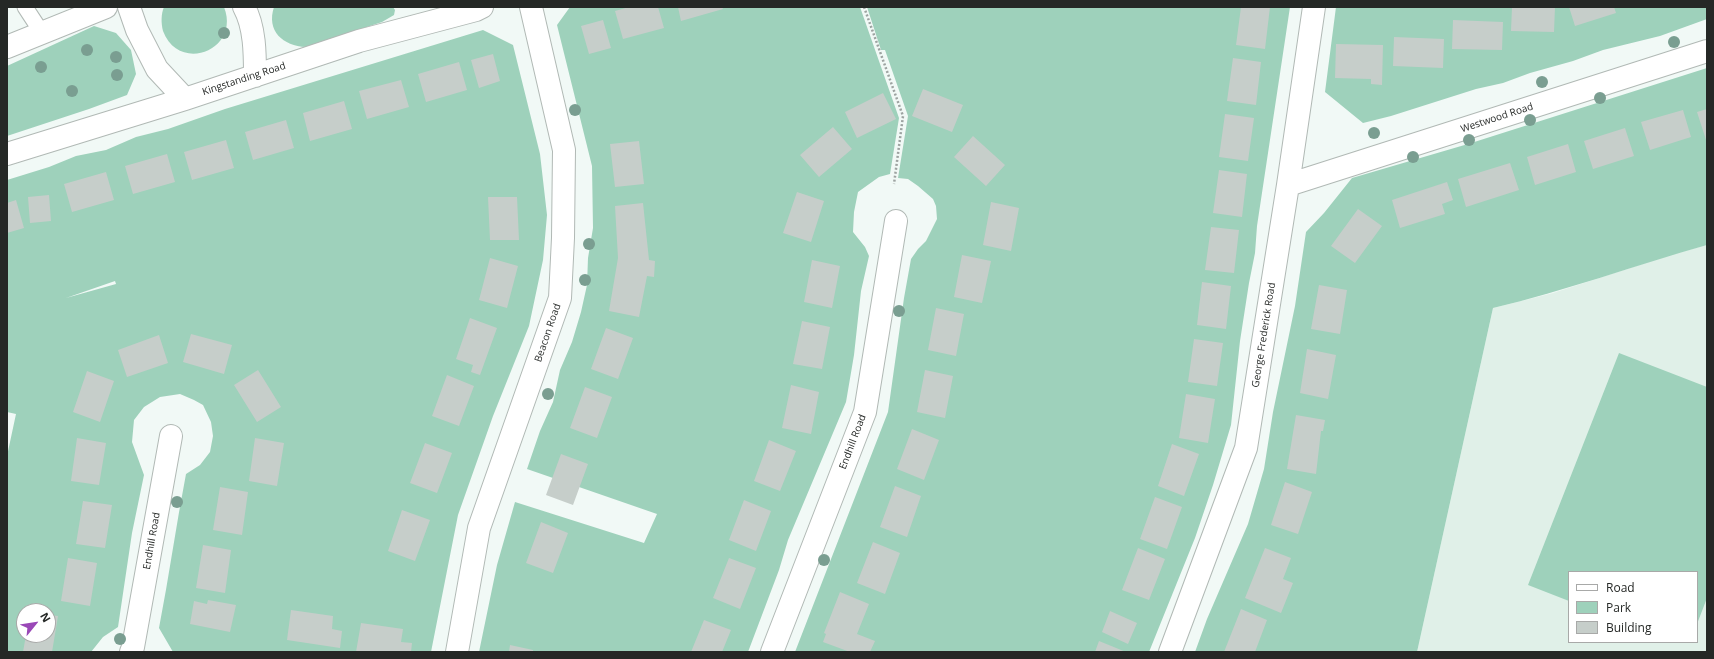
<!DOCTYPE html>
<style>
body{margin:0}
#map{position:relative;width:1714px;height:659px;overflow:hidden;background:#f1f9f6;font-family:"Open Sans",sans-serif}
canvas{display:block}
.frame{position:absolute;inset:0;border:8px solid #252826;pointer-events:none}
.legend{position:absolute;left:1568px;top:571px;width:130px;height:72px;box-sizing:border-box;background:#fff;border:1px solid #a8a9a8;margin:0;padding:5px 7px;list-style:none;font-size:12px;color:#252826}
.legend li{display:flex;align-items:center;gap:8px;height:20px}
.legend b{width:20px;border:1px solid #a8a9a8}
.north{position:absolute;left:16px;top:603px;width:40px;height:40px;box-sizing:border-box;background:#fff;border:1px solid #a8a9a8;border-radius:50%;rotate:60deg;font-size:11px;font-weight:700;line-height:16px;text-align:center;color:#252826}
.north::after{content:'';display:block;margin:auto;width:14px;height:18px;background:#9a48b7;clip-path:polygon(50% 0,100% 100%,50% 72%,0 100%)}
</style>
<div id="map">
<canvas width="1714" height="659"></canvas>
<div class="frame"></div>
<ul class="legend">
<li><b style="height:5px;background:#fff"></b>Road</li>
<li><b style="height:11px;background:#9ed1bb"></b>Park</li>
<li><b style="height:11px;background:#c6ceca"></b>Building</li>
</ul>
<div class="north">N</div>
</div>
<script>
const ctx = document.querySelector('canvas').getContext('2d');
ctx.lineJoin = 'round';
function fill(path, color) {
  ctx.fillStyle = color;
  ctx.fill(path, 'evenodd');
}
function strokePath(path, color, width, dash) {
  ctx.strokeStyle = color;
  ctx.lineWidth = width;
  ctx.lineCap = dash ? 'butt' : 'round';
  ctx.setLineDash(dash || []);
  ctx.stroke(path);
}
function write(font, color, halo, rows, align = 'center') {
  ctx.font = font + ' "Open Sans",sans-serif';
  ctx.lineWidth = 3;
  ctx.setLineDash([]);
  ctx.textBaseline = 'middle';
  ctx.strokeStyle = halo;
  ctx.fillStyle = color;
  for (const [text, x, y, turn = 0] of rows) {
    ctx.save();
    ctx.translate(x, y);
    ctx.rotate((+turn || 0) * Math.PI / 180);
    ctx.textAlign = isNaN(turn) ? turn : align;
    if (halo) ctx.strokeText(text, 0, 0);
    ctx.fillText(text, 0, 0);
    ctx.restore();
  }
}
fill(new Path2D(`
 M1707,245V652H1417L1493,308L1553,293L1670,255ZM1569,572H1697V642H1569Z`), '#e0f0e8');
fill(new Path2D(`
 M164,7H224C241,50 179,74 163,31C161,23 161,14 164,7Z
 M274,7H393L395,10L394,15L382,22L306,47C283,46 266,31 274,7Z
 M570,7H860L899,118L890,174L879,177L858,192L854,212L853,232L865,247L869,256L861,291L854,355L846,402L788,540L779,570L748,652H479L497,565L515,502L644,543L657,514L527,469L540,431L553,402L560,370L572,342L581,312L587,285L588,258L593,228L592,166L557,25Z
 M867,7H1290L1257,226L1255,253L1249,283L1240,341L1231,425L1213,485L1195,538L1149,652H795L888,412L904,298L911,259L918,249L926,241L937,219L936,206L933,199L918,186L908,179L898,178L908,116L885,50H881Z
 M1336,7H1707V19L1660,36L1603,50L1573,61L1530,73L1503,83L1476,89L1391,116L1363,123L1325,92Z
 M94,26L116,33L131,50L136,74L127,95L89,109L7,136V66Z
 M483,30L513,45L540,154L547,215L543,260L529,326L493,416L458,515L431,652H173L159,628C169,577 176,525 186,474L200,465L210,452L213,436L211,422L203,405L194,400L180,394L160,397L144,407L134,420L132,442L144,475L132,533L118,627L103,637L91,652H7V456L16,414L7,412V180L49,167L76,156L106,150L136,137L168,129L225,109ZM115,281L116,284L66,298ZM24,611H48V635H24Z
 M1707,68V245C1635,265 1566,291 1493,308L1417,652H1195L1207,619L1248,524L1264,469L1273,412L1295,306L1306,232L1324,213L1352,178L1468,144Z
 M1619,353L1707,387V598L1697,624V572H1569V601L1528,585Z`), '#9ed1bb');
fill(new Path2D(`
 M629,7H658L664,28L623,39L615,11Z
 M678,7H722L723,9L681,21Z
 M1241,7H1270L1265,49L1236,45Z
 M1512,7H1555L1554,32L1511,31Z
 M1569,7H1614L1616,13L1575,26Z
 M603,20L611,48L589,54L581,26Z
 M1453,20L1503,22L1502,50L1452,49Z
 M1394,37L1444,39L1443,68L1393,66Z
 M1336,44L1383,45L1382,85L1371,84V79L1335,78Z
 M493,54L500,81L479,88L471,60Z
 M1233,58L1261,62L1256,105L1227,101Z
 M459,62L467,90L426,102L418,74Z
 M401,80L409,107L367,119L359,91Z
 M923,89L963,105L952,132L912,116Z
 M883,93L896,119L857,138L845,112Z
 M344,101L352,129L310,141L303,113Z
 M1707,109V143L1697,112Z
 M1683,110L1691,137L1650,150L1641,122Z
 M1225,114L1254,118L1248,161L1219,157Z
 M286,120L294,148L253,160L245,132Z
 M833,127L852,149L819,177L800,155Z
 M1625,128L1634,156L1593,169L1584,141Z
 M973,136L1005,165L986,186L954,157Z
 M226,140L234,168L192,180L184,152Z
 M639,141L644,184L615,187L610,144Z
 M1568,144L1576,172L1535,185L1527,157Z
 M167,154L175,182L133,194L125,166Z
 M1510,163L1519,190L1466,207L1458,179Z
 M1219,170L1247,174L1242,217L1213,213Z
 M106,172L114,200L72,212L64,184Z
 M1447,182L1453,200L1442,204L1445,214L1400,228L1392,200Z
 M797,192L824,201L811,242L783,233Z
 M49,195L51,221L30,223L28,197Z
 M488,197H517L519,240H490Z
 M16,200L24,228L7,233V203Z
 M991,202L1019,208L1011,251L983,245Z
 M643,203L649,260L655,261L654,277L647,276L639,317L609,311L618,258L615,206Z
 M1358,209L1382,226L1355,263L1331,246Z
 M1211,227L1239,230L1234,273L1205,270Z
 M962,255L991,261L982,303L954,297Z
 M490,258L518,266L507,308L479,300Z
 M812,260L840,266L832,308L804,302Z
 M1202,282L1231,286L1226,329L1197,325Z
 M1319,285L1347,290L1340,334L1311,329Z
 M936,308L964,314L956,356L928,350Z
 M470,318L497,328L480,375L471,372L473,365L456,359Z
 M802,321L830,327L822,369L793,364Z
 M606,328L633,338L618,379L591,369Z
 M191,334L232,345L224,374L183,362Z
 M159,335L168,363L127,377L118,350Z
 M1194,339L1223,343L1217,386L1188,382Z
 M1307,349L1336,355L1328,399L1300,393Z
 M258,370L281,407L257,422L234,385Z
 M925,370L953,376L945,418L917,412Z
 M87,371L114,381L100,422L73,412Z
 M447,375L474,386L459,426L432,416Z
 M791,385L819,392L811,434L782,428Z
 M585,387L612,397L597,438L570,428Z
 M1186,394L1215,399L1208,443L1179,438Z
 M1296,415L1325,420L1323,431H1321L1316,474L1287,469Z
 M912,429L939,440L924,480L897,469Z
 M77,438L106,443L99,485L71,481Z
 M255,438L284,443L277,486L249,481Z
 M769,440L796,451L780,491L754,481Z
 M425,443L452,453L437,493L410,483Z
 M1172,444L1199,454L1184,496L1158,486Z
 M561,454L588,464L573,505L546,495Z
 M1285,482L1312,492L1298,534L1271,525Z
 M895,486L921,496L907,537L880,527Z
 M220,487L248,492L242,535L213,530Z
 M1155,497L1182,507L1167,549L1140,539Z
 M744,500L771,511L756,551L729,540Z
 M83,501L112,505L105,548L76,544Z
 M402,510L430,520L415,561L388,551Z
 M541,522L568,533L553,573L526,563Z
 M873,542L900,553L885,594L857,583Z
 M203,545L231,550L225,593L196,588Z
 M1138,548L1165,559L1149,600L1122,590Z
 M1265,548L1291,558L1283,579L1293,583L1281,613L1245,598Z
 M68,558L97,563L90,606L61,601Z
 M729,558L756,568L740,609L713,598Z
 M840,592L869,604L857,634L875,641L870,652H850L823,642L826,634L824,633Z
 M208,600L236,605L230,632L190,624L194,601L207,604Z
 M1241,609L1267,620L1255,652H1224Z
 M291,610L333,616L332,629L342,631L340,648L287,640Z
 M1110,611L1137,623L1128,644L1102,632Z
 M48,615L58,616L52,652H23L26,635H48Z
 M704,620L731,630L722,652H691Z
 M361,623L403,629L401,642L412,643L411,652H356Z
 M1099,641L1126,652H1095Z
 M510,645L533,650V652H509Z`), '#c6ceca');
const service = new Path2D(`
 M25,7L42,33`);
const minor = new Path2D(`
 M1288,185L1707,51
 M131,652L133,647L171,436
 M457,652L479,528L560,298L563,238L564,150L531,7
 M772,652L865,412L896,221
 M1170,652L1246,448L1288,185L1314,7`);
const secondary = new Path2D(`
 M129,7L137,30L157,69L185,99
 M244,7C255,27 255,54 255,76
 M7,47L106,7
 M7,154L185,99L359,41L476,10L482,7`);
strokePath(service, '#b1b9b5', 17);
strokePath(minor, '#b1b9b5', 24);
strokePath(secondary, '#b1b9b5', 24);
strokePath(new Path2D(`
 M864,7L903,116L894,184`), '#9da3a1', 2.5, [2, 2]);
strokePath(service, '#fff', 15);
strokePath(minor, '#fff', 22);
strokePath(secondary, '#fff', 22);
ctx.fillStyle = '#7a9e91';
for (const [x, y] of [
 [224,33],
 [1674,42],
 [87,50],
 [116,57],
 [41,67],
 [117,75],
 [1542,82],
 [72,91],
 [1600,98],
 [575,110],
 [1530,120],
 [1374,133],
 [1469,140],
 [1413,157],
 [589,244],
 [585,280],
 [899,311],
 [548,394],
 [177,502],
 [824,560],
 [120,639]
]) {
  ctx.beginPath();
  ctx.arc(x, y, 6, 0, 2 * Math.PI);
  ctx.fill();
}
write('10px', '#252826', '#fff', [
 ["Kingstanding Road",244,79,-18],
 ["Westwood Road",1497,118,-18],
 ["Beacon Road",548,333,-71],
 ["George Frederick Road",1264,335,-81],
 ["Endhill Road",853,442,-69],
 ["Endhill Road",152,541,-80]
]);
</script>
